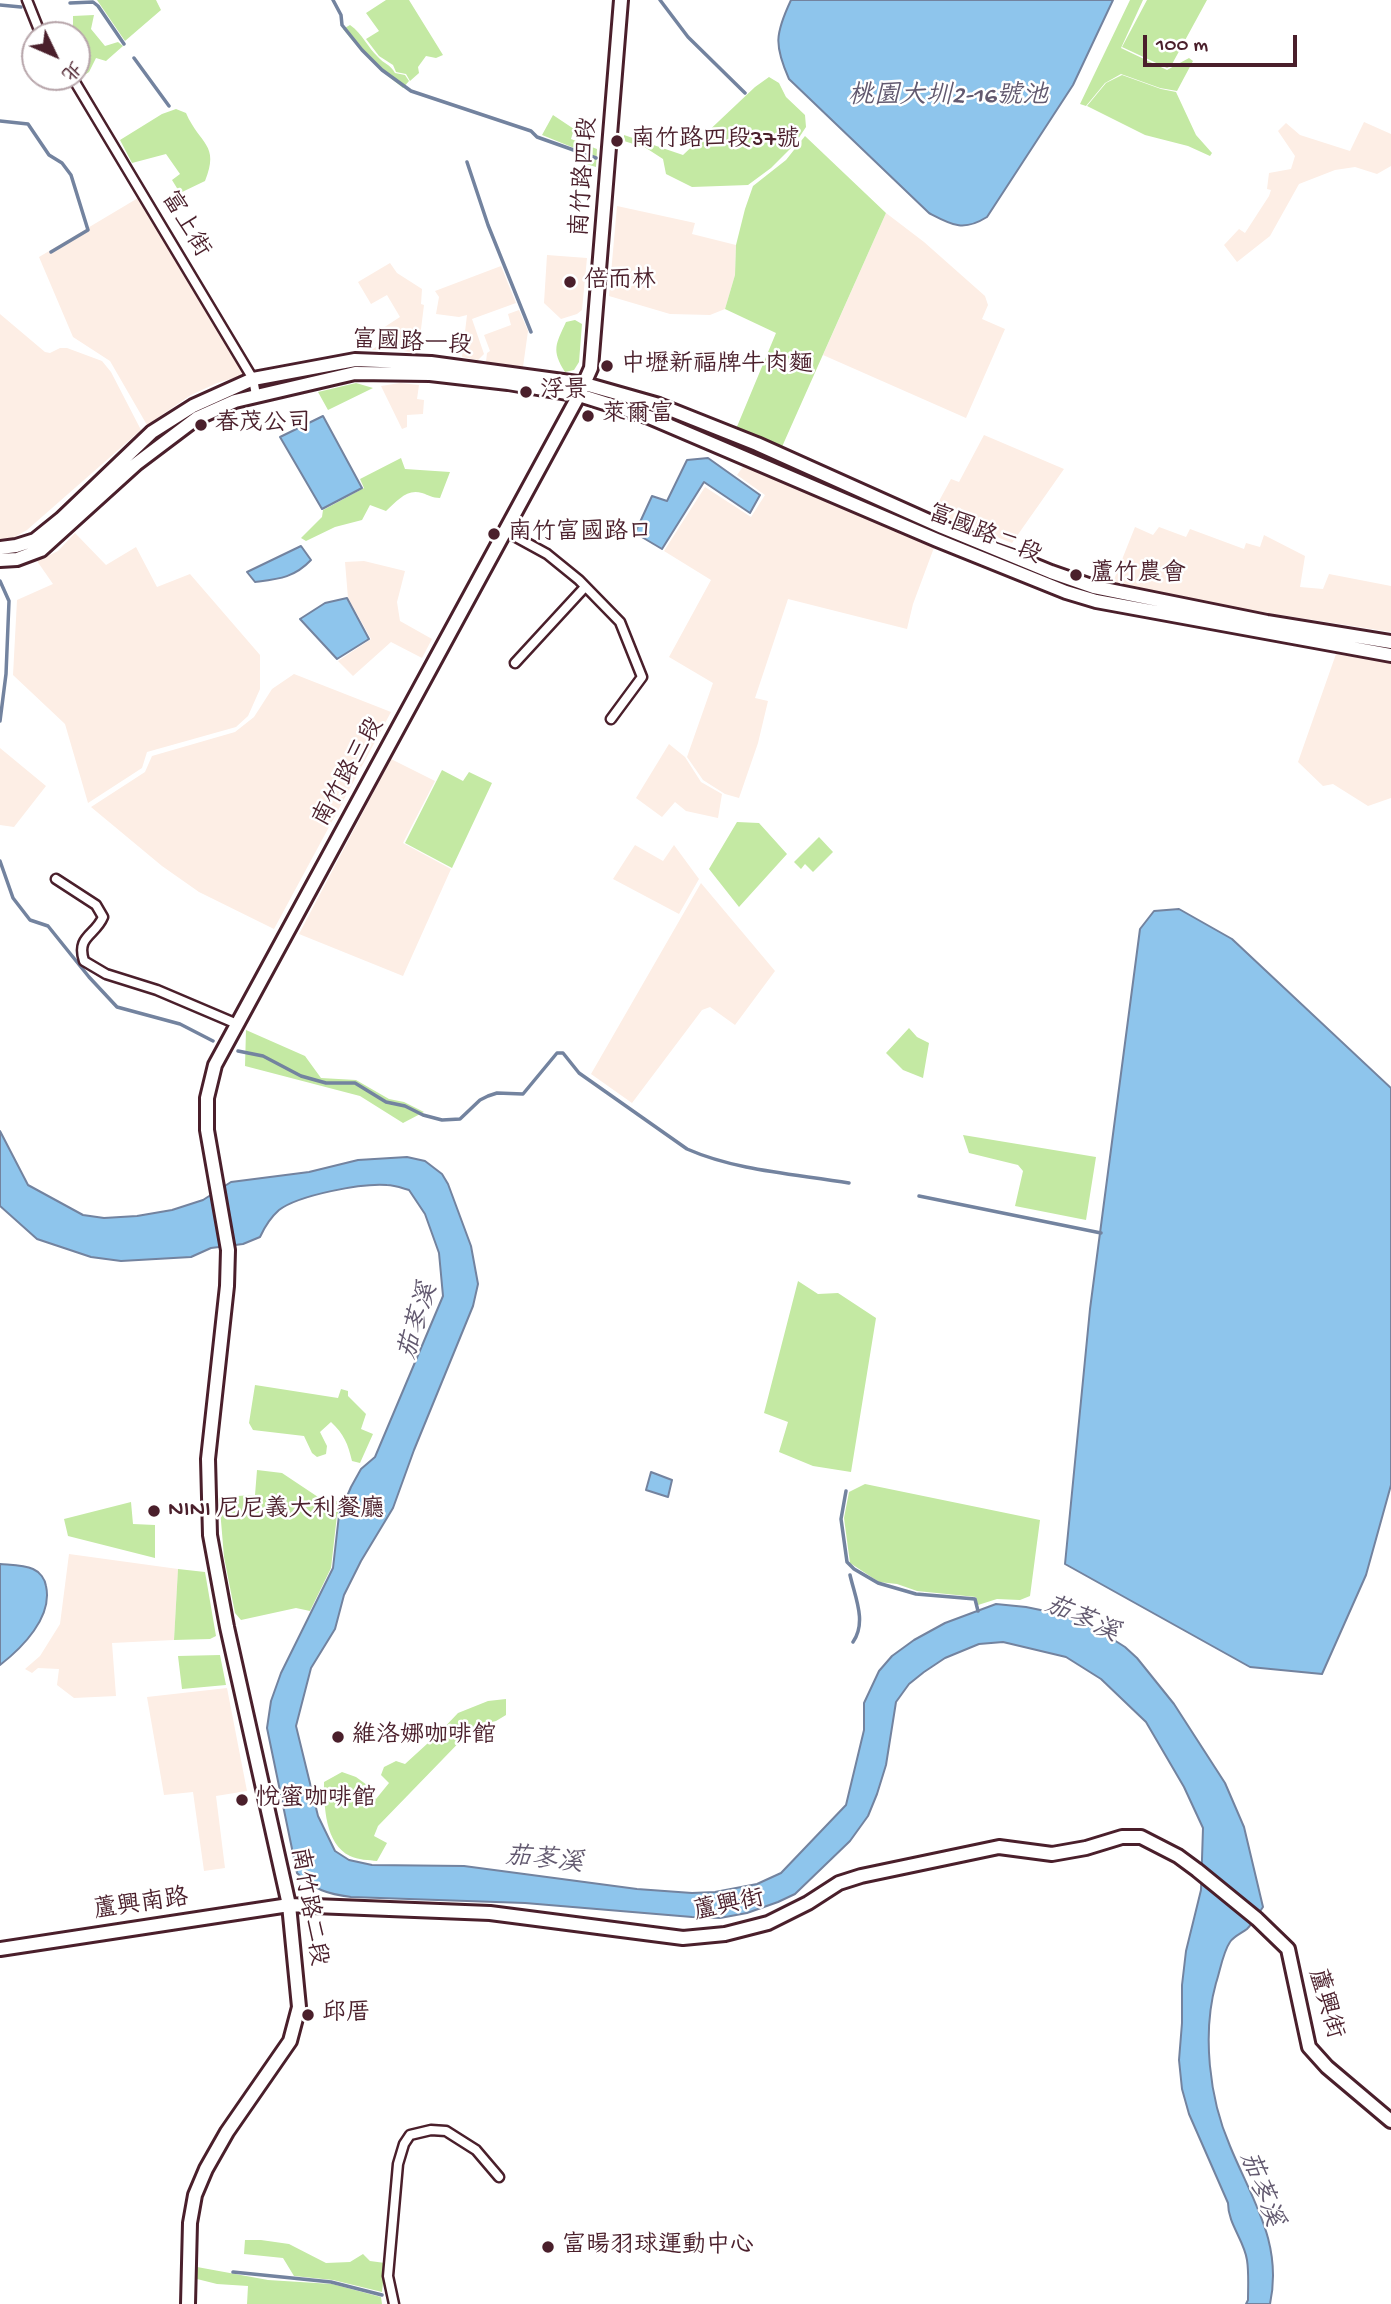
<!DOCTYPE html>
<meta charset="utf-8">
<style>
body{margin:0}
#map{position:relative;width:1391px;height:2304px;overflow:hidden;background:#fff;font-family:"Gochi Hand","LXGW WenKai TC",sans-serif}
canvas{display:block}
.north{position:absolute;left:21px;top:21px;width:70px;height:70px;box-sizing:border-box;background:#fff;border:2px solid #b7a5aa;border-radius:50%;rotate:134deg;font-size:19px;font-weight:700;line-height:28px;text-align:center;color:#4a1f2b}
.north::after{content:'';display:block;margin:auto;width:24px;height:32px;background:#4a1f2b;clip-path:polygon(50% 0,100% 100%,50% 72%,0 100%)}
.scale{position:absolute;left:1143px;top:35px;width:154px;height:32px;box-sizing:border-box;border:4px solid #4a1f2b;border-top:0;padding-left:9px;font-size:21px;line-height:24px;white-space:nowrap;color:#4a1f2b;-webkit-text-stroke:5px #fff;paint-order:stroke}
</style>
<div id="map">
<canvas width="1391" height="2304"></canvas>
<div class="north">北</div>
<div class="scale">100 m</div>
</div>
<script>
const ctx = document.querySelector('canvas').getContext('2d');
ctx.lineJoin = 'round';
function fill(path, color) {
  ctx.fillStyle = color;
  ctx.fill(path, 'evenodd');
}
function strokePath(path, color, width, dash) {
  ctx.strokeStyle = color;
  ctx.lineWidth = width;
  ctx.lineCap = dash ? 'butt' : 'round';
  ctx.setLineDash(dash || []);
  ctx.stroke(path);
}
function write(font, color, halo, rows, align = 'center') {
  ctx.font = font + ' "Gochi Hand","LXGW WenKai TC",sans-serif';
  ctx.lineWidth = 5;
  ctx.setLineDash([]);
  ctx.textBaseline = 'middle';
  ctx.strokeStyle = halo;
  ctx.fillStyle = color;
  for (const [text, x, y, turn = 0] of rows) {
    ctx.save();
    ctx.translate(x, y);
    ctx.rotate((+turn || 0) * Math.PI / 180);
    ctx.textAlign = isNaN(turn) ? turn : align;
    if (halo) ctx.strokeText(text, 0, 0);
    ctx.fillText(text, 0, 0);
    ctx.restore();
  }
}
fill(new Path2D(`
 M1364,122L1391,134V166L1377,174L1355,167L1335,170L1299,184L1270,236L1237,262L1224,245L1239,229L1245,233L1269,196L1271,190L1267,189L1269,173L1291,169L1295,156L1278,131L1286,123L1300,135L1350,151Z
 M138,198L244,375L217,383L191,395L147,425L110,361L73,337L39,257Z
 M617,206L695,223L692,234L736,245L735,275L725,309L710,315L670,314L609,296Z
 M886,213L924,242L985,296L988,305L982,319L1005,329L966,418L823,355Z
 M547,255L587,258L582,310L577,314L561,319L544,303Z
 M390,263L397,273L422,289L421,304L424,305L418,353L395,350H371L389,339L383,328L400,317L387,295L371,304L358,282Z
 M501,266L516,303L472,319L484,354L478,360L462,357L467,315L459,317L436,314L439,297L435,291Z
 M519,310L528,331L523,367L486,362L487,353L490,351L484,335L511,325L508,314Z
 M0,314L45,352L50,353L60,348H67L102,361L111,372L141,430L27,530L11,539L0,541Z
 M400,383L419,385L417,399L424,400L423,414L407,415V427L402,429L381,386Z
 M984,435L1064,469L1012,543L933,512L951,479L959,482Z
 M745,464L935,545L913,604L907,629L788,599L755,698L768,701L758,743L739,798L725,794L703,780L687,757L713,683L669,657L711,580L664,551L705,487L751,517L765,495L737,475Z
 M1135,527L1153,535L1159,527L1186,537L1190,529L1244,549L1246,543L1260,547L1264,535L1305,556L1300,587L1323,589L1329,574L1391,586V632L1223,606L1113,582Z
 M75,533L106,565L136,547L157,587L190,574L260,655V689L248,716L236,727L147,752L142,768L88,803L65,724L13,675L17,600L53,584L37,561L58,551Z
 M364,561L405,571L397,602L400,621L432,639L422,658L391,642L353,676L338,661L371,639L348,598L345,562Z
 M1336,654L1391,663V798L1368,806L1333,784L1323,786L1298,762Z
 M294,674L391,712L274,929L199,892L162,866L91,807L145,772L152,756L235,732L254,717L272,689Z
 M669,744L685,757L701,782L722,794L718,818L686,811L675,802L662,817L636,798Z
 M0,748L46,786L14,827L0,825Z
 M391,759L435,781L403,843L451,869L403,976L299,934Z
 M635,845L663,861L674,845L699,879L679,914L613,879Z
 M701,883L775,971L735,1025L710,1007L702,1010L632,1103L591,1074Z
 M69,1554L178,1569L174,1640L112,1643L116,1696L74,1698L57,1685L59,1669L38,1668L32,1673L25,1669L40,1656L60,1624Z
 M227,1688L247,1791L216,1796L225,1868L204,1871L193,1792L164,1795L147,1697Z`), '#fdeee5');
fill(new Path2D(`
 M97,0H156L161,10L125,41Z
 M386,0H409L443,55L436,58L426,56L418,67L419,73L410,81L406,74L396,72L393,65L379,56L366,39L379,31L366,13Z
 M1130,0H1143L1121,48L1167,70L1189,58L1193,61L1177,91L1160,88L1121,74L1105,83L1086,106L1080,104Z
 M1147,0H1207L1171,66L1167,68L1122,47Z
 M94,15L91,29L105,46L118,42L123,46L106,61L96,58L89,72L80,78L77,73V35H51L44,24L54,23L61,32L73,27V16Z
 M350,25C363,34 367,47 378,57C384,64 390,64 395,73L405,75L409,81L403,88C380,70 361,52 343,29Z
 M1122,75L1161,89L1176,92L1196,135L1212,153L1210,156L1188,146L1145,135L1087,106L1106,83Z
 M769,77L779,83L786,97L805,115L806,127L794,145L771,168L748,185L692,187L666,174L663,159L646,148L624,141V135L683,155L755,87Z
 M176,109L186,113C200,145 220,144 205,181L180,193L172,180L180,174L166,154L132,163L120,140L162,114Z
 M553,115L574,129L571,139L597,149L596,167L576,161L579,150L542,135Z
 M805,136L886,213L781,449L736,429L776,333L725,309L735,275L736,245L745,209L753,186L786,160Z
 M575,320L582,324L579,362L574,370L565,372C551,350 556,344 566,322Z
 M356,383L373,388L328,410L318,392Z
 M401,458L405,469L450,472L440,498C432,498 429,495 422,493C407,488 397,501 386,511L370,505L362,520L335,527L306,541L301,538L322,517L323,510L364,488L360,479Z
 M442,770L463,781L469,772L492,783L452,868L405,843Z
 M737,822L759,823L787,854L739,907L709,869Z
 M819,837L833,852L813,872L805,864L801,869L794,862Z
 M909,1028L917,1037L929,1043L923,1078L903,1070L886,1053Z
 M246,1030L305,1056L321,1078L356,1080L389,1099L404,1102L424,1112L403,1123L360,1096L245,1066Z
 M963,1135L1096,1157L1086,1220L1015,1206L1023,1171L1018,1165L969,1153Z
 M798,1281L818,1294L838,1293L876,1318L851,1472L813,1466L779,1452L788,1422L764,1413Z
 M255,1385L338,1398L341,1389L348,1391V1396L366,1414L361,1429L373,1434L360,1463L352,1461C348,1444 344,1434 331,1422L320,1432L327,1446L326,1454L317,1457L312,1453L304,1436L253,1430L249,1423Z
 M257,1470L282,1473L324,1501H337L342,1504L337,1515L331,1568L310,1611L296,1608L241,1620L235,1613L224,1557L219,1497L255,1495Z
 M865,1484L1040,1520L1030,1596L1020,1600L997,1599L978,1605L976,1597L917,1591L897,1584L879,1582L850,1563L844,1518L849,1492Z
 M131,1502L133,1524L155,1525V1558L68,1536L64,1519Z
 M178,1569L205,1572L216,1636L210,1639L174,1640Z
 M220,1655L226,1685L182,1689L178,1656Z
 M506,1699V1715L496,1721L475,1726L378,1826L374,1836L387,1843L377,1861C369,1860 358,1860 350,1856C325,1844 324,1806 324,1782L342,1772L356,1777L367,1785V1792L376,1799L389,1783L381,1775L384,1767L396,1761L405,1764L439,1733L458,1713L488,1701Z
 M245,2240H261L289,2244L326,2263L350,2262L363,2254L370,2261L385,2263L382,2292L333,2280L294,2276L283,2258L244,2254Z
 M197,2267L268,2280L332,2284L381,2297L382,2304H247L248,2286L217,2284L197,2279Z`), '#c4e9a3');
const water = new Path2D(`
 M791,0H1113L1073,85L987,217C963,232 952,225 929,213L789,79C774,45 775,34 791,0Z
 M323,416L362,488L322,509L280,437Z
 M708,458L760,495L750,513L704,482L662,549L635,533L652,496L667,501L687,460Z
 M301,546L311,560C294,578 278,579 255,582L247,572Z
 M347,598L369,639L337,659L300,619L325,603Z
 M1179,909L1232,939L1391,1088V1485L1366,1575L1322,1674L1250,1667L1065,1564L1090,1309L1140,929L1154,911Z
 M0,1131L28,1185L83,1215L104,1218L137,1216L172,1210L203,1200L231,1182L309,1172L358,1160L407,1157L425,1161L442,1174L448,1184L471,1246L478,1284L473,1306L414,1450L393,1508L361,1561L344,1595L335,1629L311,1668L296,1726L318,1816L335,1851L349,1860L372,1865L464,1866L637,1889L692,1893L715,1892L757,1884L781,1873L846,1805L864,1730V1703L879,1671L892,1656L914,1640L945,1623L996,1604L1026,1607L1060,1614L1100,1631L1125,1647L1137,1658L1174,1704L1225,1783L1244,1827L1263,1907C1258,1914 1253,1923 1247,1929C1242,1933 1234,1936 1230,1942C1223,1952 1220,1971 1216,1983C1202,2033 1209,2098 1230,2146C1252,2200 1283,2243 1270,2304H1246L1248,2300C1248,2287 1249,2273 1247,2260C1244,2240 1228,2224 1228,2203L1189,2114L1182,2089L1179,2060L1182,2023V1985L1186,1951L1201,1890L1203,1828L1184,1787L1146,1722L1101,1679L1066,1657L1003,1642L979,1644L945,1658L924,1672L909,1684L896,1702L886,1765L877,1794L868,1816L850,1841L795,1894L778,1902L747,1913L720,1918L692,1917L525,1903L351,1897C328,1894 314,1890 297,1873L267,1728L271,1701L281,1673L333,1568L339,1515L351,1487L361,1469L375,1457L443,1296L439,1253L425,1214L409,1190C402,1188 394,1185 387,1185C362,1183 299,1195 279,1210C270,1218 265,1226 260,1237L243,1244L211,1248L191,1257L121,1261L91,1257L37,1239L0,1206Z
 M651,1472L672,1480L668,1497L646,1490Z
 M0,1564C10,1565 24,1565 33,1569C40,1572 45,1579 46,1586C53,1617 22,1648 0,1665Z`);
fill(water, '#8ec5ec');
strokePath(water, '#73839f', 2);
strokePath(new Path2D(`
 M333,0L341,15L342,25L362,50L382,70L411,91L531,131L537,137L596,158
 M660,0L688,37L745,93
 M70,3L93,2L98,6L124,44
 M0,5L21,7
 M134,58L169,106
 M0,121L28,124L49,155L62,163L71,175L88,230L51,252
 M467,162L488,225L531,332
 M0,581L9,601L6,674L0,721
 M0,861L13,898L30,920L48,926L89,977L117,1007L180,1024L213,1041
 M238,1051L263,1056L301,1076L326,1083H355L386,1102L405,1106L423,1115L442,1120L460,1119L480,1100L488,1096L497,1093L523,1094L557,1053H563L579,1073L687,1149C737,1171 796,1174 849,1183
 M919,1196L1101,1233
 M846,1491L841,1519L847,1562L854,1569L878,1583L916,1594L975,1599L978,1611
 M850,1575C855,1597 867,1622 853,1642
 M233,2272L331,2282L382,2295`), '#73839f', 3.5);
const street = new Path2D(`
 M27,0L41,35
 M72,77L253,379L256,395
 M505,531L547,554L579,580L620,622L642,677L611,719
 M515,663L585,587
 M56,879L96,905L103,917C95,936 76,936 84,961L106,974L157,990L237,1024
 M394,2304L388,2276L398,2164L404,2144L410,2135L431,2130L446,2131L476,2150L499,2177`);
const secondary = new Path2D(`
 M0,548L16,546L35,540L61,519L152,432L193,406L253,379L355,360L431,363L585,384L659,405L757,444L942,527L1051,572L1094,587L1267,622L1391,642
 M0,560L17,559L41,550L136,464L197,418L235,401L355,373L430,374L508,383L579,395L649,417L937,540L1066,592L1096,601L1391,655
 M0,1949L289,1905L490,1913L683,1938L725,1934L768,1923L808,1903L839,1883L861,1876L999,1847L1052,1854L1086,1848L1122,1837H1141L1178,1856L1197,1870L1257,1919L1288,1949L1309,2047L1327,2067L1391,2121
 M188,2304L190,2223L195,2195L206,2169L227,2132L290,2041L299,2007L289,1905L227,1627L210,1535L208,1459L227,1286L228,1250L207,1130V1098L215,1065L579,395L591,368L621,0`);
strokePath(street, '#4a1f2b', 13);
strokePath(secondary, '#4a1f2b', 18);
strokePath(street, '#fff', 8);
strokePath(secondary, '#fff', 12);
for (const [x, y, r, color] of [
 [617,141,7,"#4a1f2b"],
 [570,282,7,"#4a1f2b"],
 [607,366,7,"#4a1f2b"],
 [526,392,7,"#4a1f2b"],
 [588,416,7,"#4a1f2b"],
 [201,425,7,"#4a1f2b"],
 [494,534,7,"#4a1f2b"],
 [1076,575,7,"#4a1f2b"],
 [154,1511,7,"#4a1f2b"],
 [338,1737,7,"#4a1f2b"],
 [242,1800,7,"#4a1f2b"],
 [308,2015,7,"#4a1f2b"],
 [548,2247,7,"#4a1f2b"]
]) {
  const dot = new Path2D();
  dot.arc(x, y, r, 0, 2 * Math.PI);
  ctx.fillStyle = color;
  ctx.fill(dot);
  strokePath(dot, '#fff', 2.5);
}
write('24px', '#4a1f2b', '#fff', [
 ["南竹路四段37號",631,141],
 ["倍而林",584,282],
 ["中壢新福牌牛肉麵",621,366],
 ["浮景",540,392],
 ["萊爾富",602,416],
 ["春茂公司",215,425],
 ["南竹富國路口",508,534],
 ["蘆竹農會",1090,575],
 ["NINI 尼尼義大利餐廳",168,1511],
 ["維洛娜咖啡館",352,1737],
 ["悅蜜咖啡館",256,1800],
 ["邱厝",322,2015],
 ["富暘羽球運動中心",562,2247]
], 'left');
write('24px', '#4a1f2b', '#fff', [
 ["南竹路四段",586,177,-86],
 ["富上街",184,225,59],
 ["富國路一段",412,345,3],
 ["富國路二段",984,536,22],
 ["南竹路三段",350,773,-61],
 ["蘆興南路",141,1906,-8],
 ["南竹路二段",307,1907,80],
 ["蘆興街",729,1907,-12],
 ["蘆興街",1324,2004,74]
]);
write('italic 26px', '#62596f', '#fff', [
 ["桃園大圳2-16號池",948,98],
 ["茄苳溪",420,1322,-73],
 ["茄苳溪",1081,1621,24],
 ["茄苳溪",544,1862,6],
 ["茄苳溪",1259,2190,69]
]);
</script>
